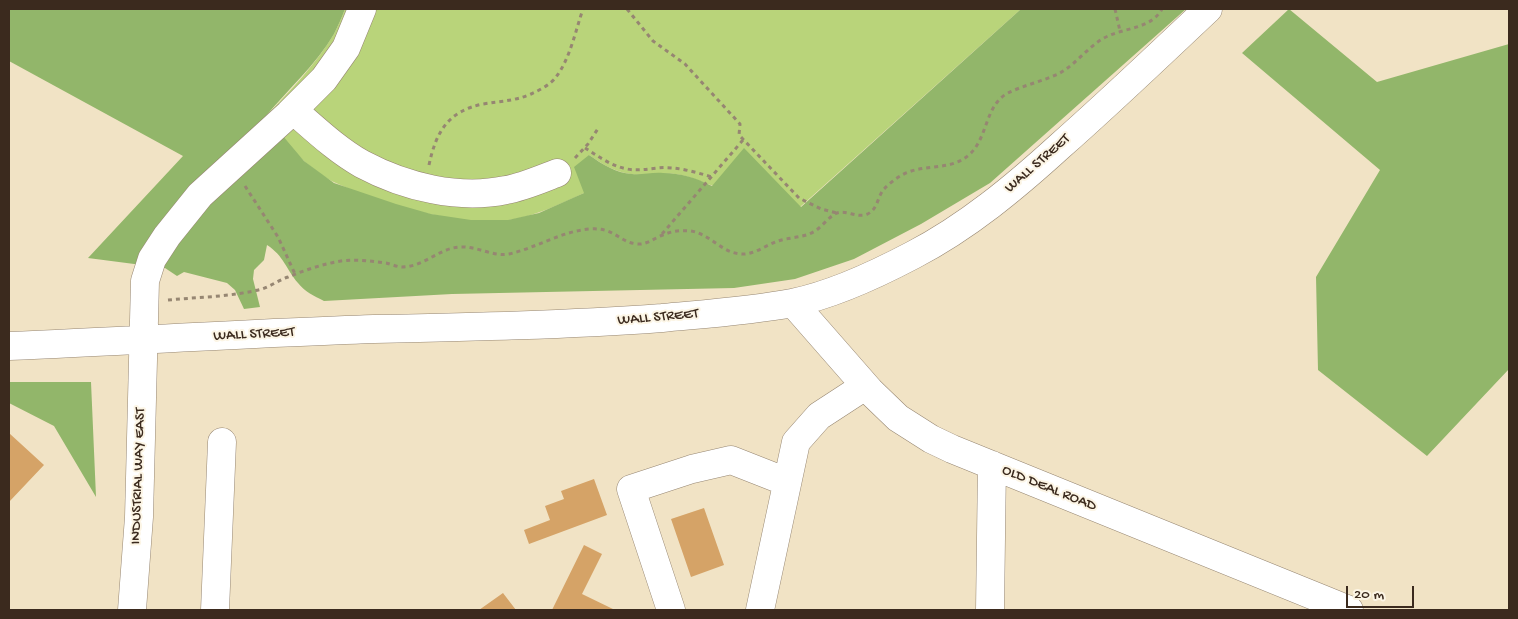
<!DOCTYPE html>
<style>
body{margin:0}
#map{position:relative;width:1518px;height:619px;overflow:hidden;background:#f1e3c5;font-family:"Gochi Hand",sans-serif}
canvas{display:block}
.frame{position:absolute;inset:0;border:10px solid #3b2a1e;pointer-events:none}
.scale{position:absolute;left:1346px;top:586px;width:68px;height:22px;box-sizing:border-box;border:2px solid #3b2a1e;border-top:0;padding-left:6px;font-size:15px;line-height:18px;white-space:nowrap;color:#3b2a1e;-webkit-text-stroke:4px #fcf5e5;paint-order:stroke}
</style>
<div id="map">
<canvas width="1518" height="619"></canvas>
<div class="frame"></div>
<div class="scale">20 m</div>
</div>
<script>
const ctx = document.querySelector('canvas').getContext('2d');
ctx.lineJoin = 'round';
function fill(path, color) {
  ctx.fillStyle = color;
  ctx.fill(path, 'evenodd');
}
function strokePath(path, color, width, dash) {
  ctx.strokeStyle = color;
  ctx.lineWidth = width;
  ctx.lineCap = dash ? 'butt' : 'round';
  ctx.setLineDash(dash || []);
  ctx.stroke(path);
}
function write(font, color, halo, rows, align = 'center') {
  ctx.font = font + ' "Gochi Hand",sans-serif';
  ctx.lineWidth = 4;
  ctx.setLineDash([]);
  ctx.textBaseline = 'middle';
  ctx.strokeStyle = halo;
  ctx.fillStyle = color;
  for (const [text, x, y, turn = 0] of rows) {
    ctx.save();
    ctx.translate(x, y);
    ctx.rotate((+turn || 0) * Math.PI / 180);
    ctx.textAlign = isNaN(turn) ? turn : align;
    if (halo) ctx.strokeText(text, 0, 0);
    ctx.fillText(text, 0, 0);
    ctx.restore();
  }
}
fill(new Path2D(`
 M345,9H1021L800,207C772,200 742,194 714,186C703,183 693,177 681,175C664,171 648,176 631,174C615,172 602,164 589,155L584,193C560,204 536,216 509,220C463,228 379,203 336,183C326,179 314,169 305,162C290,149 278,130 266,116C290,91 316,64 334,34C338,26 342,17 345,9Z`), '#b9d47a');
fill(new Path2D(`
 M9,9H345C342,17 338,26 334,34C316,65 288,89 266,116L304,161L334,183L396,204L431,214L471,220H508L539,213L584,193L574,167L589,155C602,164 616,173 632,174C642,175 653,172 663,173C681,173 696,178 712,186L744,148L801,207L1021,9H1186L990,183L921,224L854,259L795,279L734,288L452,294L324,301C314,296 304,291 298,283C286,269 284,256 267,245L264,260L254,270L253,279L260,307L244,309L235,290L227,283L184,272L177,276L165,268L88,258L183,156L9,61Z
 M1289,9L1377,82L1509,44V369L1427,456L1318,370L1316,277L1380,170L1242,53Z
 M9,382H91L96,497L54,426L9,403Z`), '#92b66a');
fill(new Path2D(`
 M9,433L44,465L9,502Z
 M594,479L607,515L529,544L524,530L550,520L545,506L564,499L561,491Z
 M704,508L724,565L691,577L671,519Z
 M584,545L602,554L582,594L615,610H552Z
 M503,593L516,610H479Z`), '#d5a367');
const minor = new Path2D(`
 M293,110C315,129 337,150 362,164C405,187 459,200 506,190C523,187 541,179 557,173
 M793,303L870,391L898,418L931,439L952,449L1349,610
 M9,346C131,341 252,333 374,329C470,327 566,325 662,318C704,314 750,311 792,303C832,295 877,274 913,255C967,227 1015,187 1060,146C1110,102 1159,55 1208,9
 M132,610L139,517L145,281L152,259L167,236L200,195L289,114L324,79L346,48L362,9
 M215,610L222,442
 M671,610L631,489L692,469L731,460L787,482
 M760,610L796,442L819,416L865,386
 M990,610L992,465`);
strokePath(minor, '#968672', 29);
strokePath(new Path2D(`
 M627,9L653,41L685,64L740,124L739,135L799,198L821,209L837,213
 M1115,9L1120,31
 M585,148C598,156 611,166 627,169C638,171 647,169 658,168C675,166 695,172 712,177
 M575,158L588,144L599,127
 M429,165C436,132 448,111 483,104C501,101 515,101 531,94C540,90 551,84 556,77C570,59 576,29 583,9
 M245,186L278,237L295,274
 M662,234L743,140
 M168,300C199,297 231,297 262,289C271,286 279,280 288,277C305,270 323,264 341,261C357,259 371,261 386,263C391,264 397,267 402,267C424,267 439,248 460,247C478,246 492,257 509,254C536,248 562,231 590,229C614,227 619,242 637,244C647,245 654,238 663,235C672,231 681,230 691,231C710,234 722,253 741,254C754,255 766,245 778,241C790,237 804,238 815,231C823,226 828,217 837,213C846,210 855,217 865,215C878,211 877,197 884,189C889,184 896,178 902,175C923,163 951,172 970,154C988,137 985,105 1008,93C1024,85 1044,81 1060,73C1076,64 1088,47 1104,38C1124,27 1150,30 1162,9`), '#968672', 3, [4, 4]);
strokePath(minor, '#fff', 28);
write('15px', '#3b2a1e', '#fcf5e5', [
 ["WALL STREET",1038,164,-41],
 ["WALL STREET",658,318,-5],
 ["WALL STREET",254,335,-3],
 ["INDUSTRIAL WAY EAST",139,476,-88],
 ["OLD DEAL ROAD",1049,489,22]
]);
</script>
